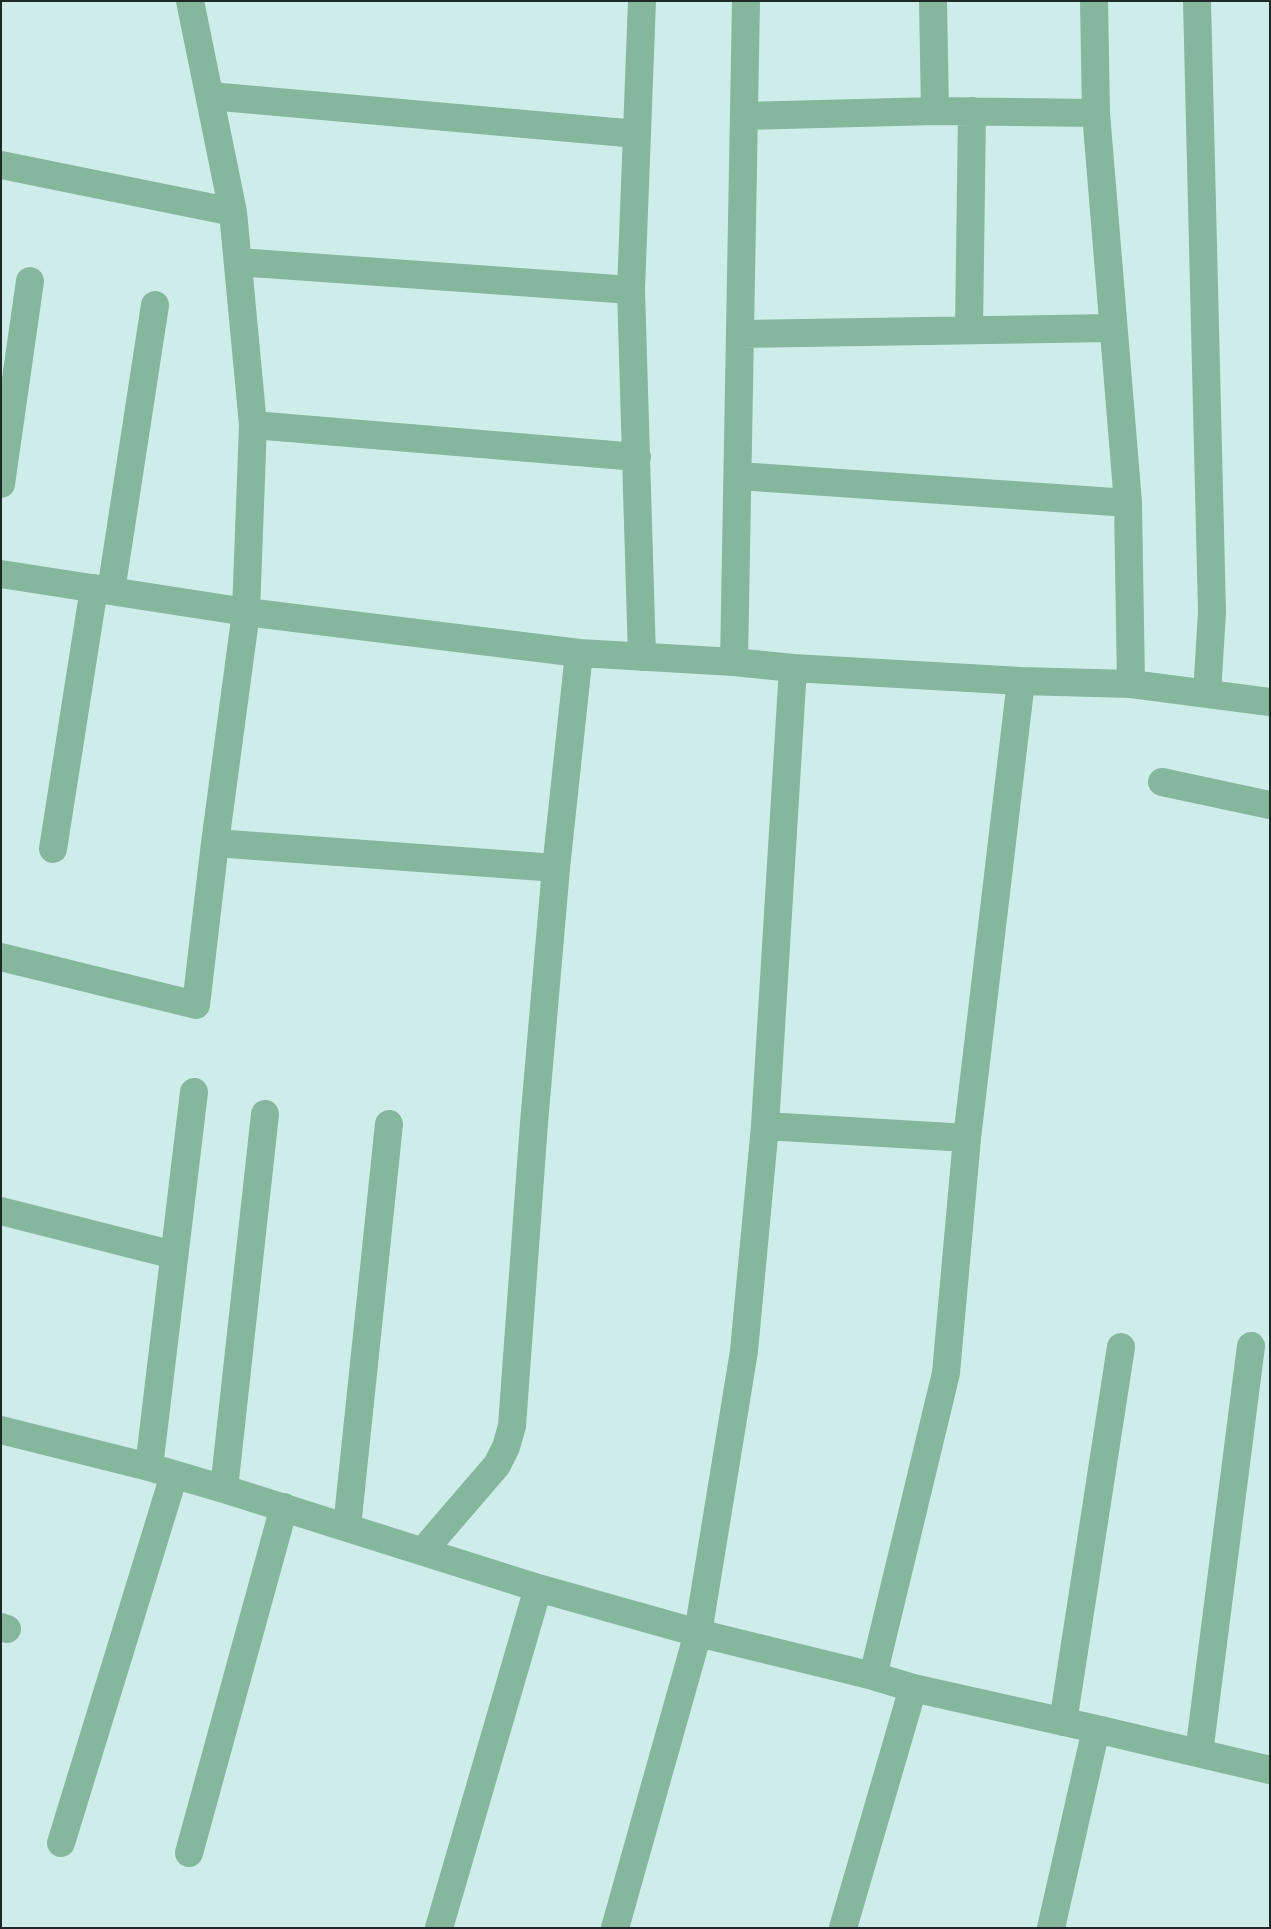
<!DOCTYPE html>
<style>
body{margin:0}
#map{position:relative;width:1271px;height:1929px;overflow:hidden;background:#ceecea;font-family:Merriweather,serif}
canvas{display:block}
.frame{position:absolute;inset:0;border:2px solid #1e2928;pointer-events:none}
</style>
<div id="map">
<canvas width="1271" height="1929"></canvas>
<div class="frame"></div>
</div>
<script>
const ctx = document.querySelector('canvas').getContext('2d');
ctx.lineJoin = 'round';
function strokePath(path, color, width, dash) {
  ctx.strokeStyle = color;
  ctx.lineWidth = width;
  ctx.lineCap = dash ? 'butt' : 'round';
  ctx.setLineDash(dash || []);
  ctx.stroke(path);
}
strokePath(new Path2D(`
 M190,1L233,212L253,425L246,612L215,843
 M642,1L631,290L642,657
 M933,1L935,111
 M1094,1L1096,113L1128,503L1131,684
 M1197,1L1212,612L1207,694
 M210,96L637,134
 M744,116L935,111L1096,113
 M1,165L233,212
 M238,262L631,290
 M969,330L972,111
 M741,334L1113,328
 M253,425L637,457
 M739,476L1128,503
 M1,484L30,281
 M1,574L246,612L579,653
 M111,591L155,305
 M734,662L746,1
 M1021,681L1131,684L1270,702
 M1162,782L1270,805
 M53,849L94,588
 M1,957L196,1005L215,843L556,868L579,653L734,662L793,668
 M765,1126L967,1138
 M1,1211L174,1255
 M1,1430L149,1467L224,1489L538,1588L698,1633L873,1676L913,1688L1096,1729L1270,1770
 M149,1467L194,1092
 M224,1489L265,1114
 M347,1527L389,1124
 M423,1551L497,1465L506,1447L512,1426L534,1123L556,868
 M1,1627L7,1629
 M1063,1722L1121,1347
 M1199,1753L1251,1346
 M61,1843L174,1475
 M189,1853L284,1507
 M439,1928L538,1588
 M615,1928L698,1633L744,1351L765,1126L793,668L1021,681L967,1138L946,1373L873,1676
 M843,1928L913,1688
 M1051,1928L1096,1729`), '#85b79c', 28);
</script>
